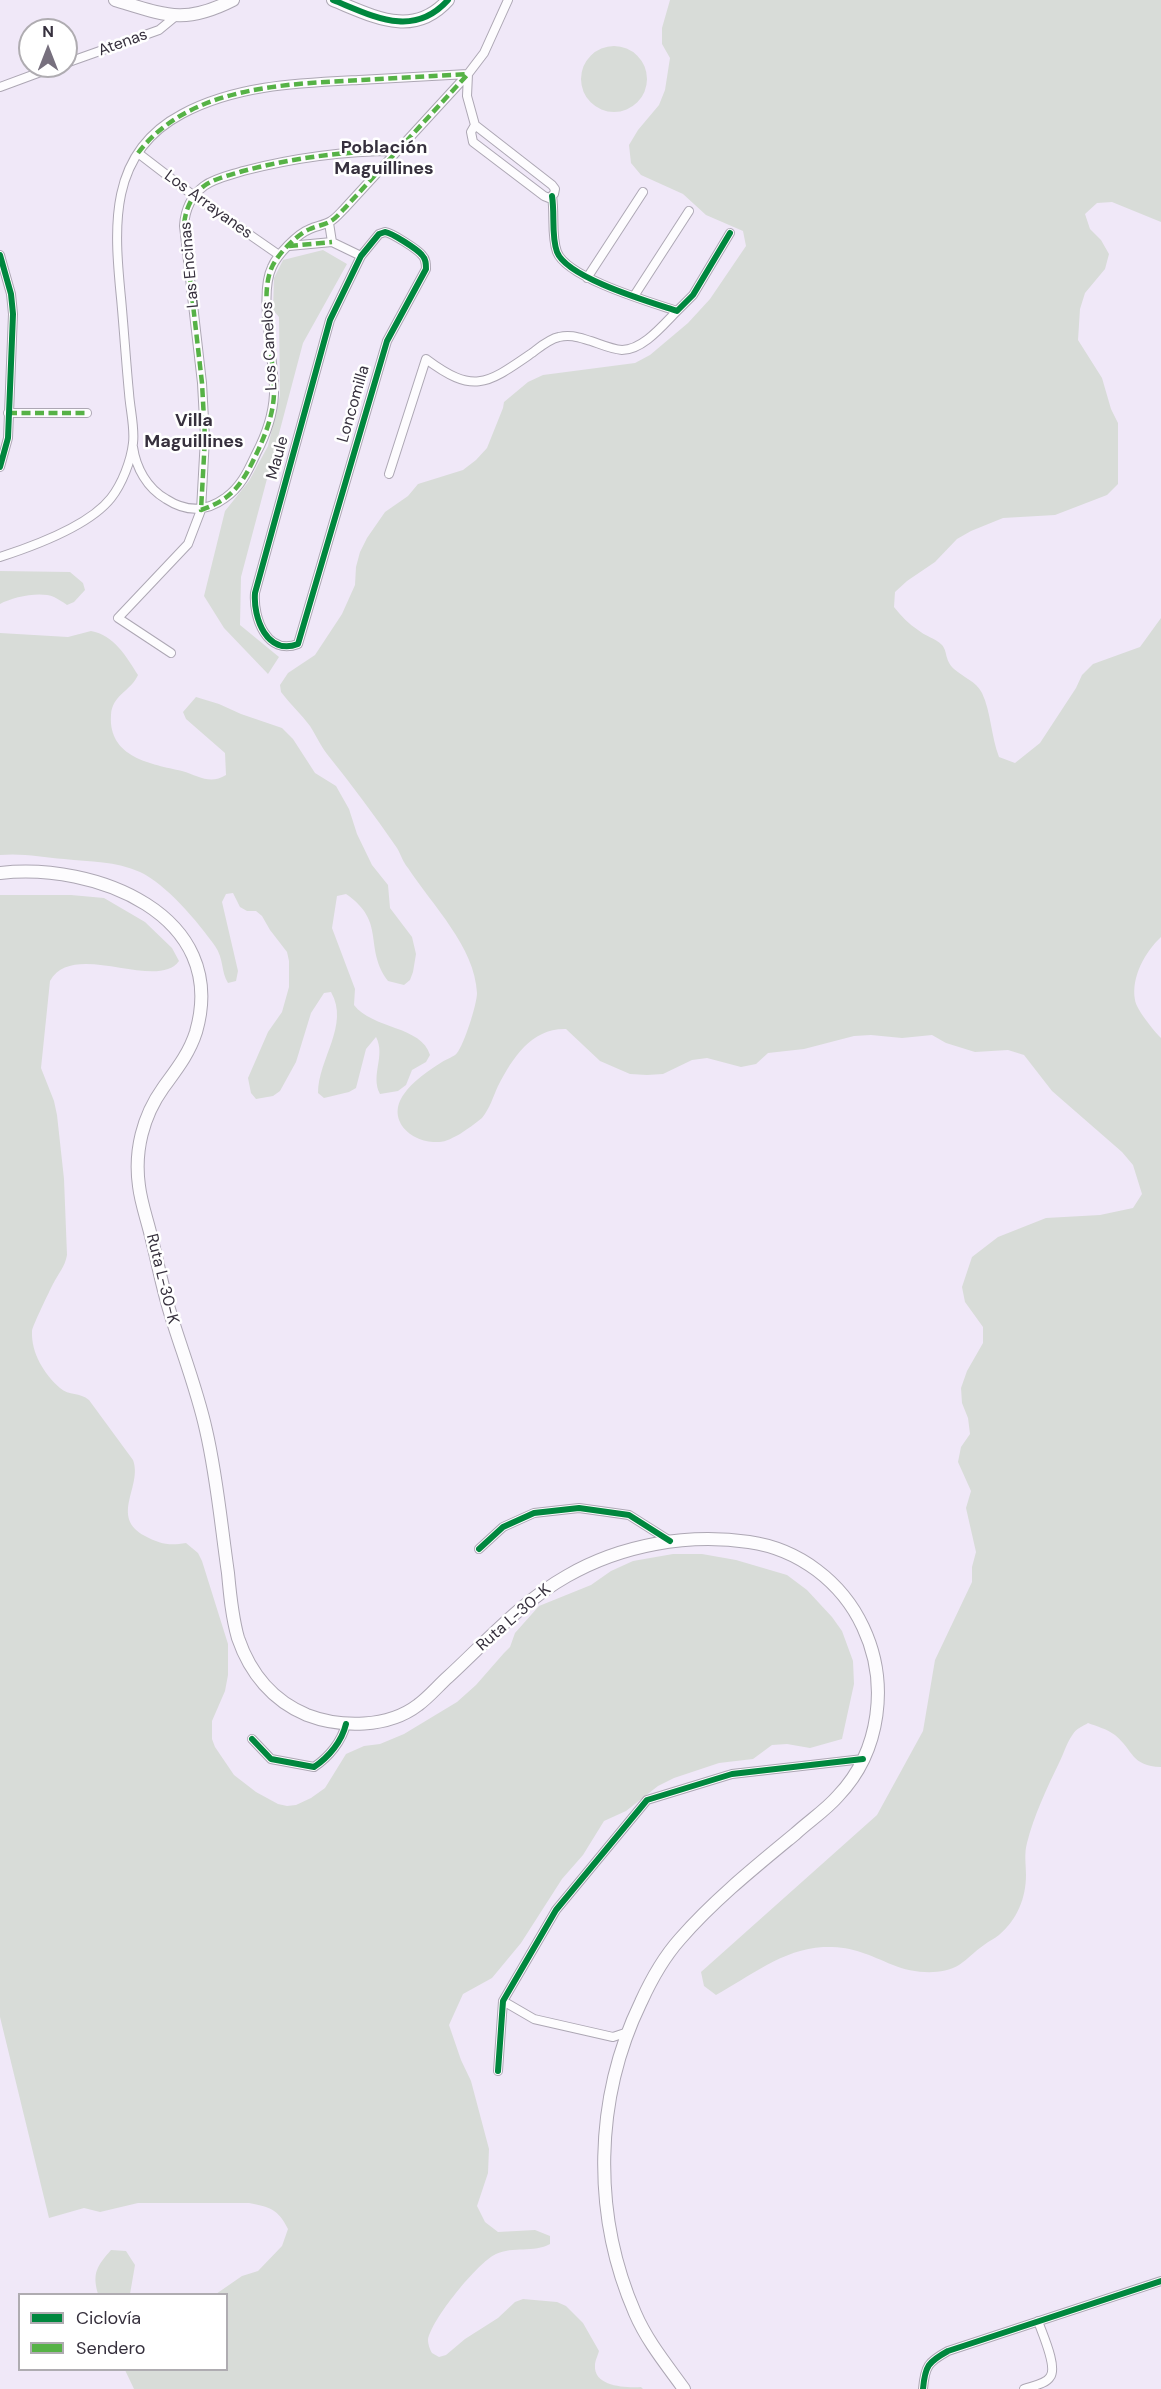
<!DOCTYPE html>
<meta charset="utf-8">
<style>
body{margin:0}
#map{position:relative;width:1161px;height:2389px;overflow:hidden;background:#f0e8f8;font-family:"DM Sans",sans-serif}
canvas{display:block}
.legend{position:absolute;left:18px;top:2293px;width:210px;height:78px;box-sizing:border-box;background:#fff;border:2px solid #afacb1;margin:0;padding:8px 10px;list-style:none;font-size:18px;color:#36303d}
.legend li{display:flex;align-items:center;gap:12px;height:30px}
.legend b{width:30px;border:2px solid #afacb1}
.north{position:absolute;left:18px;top:18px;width:60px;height:60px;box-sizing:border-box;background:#fff;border:2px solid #afacb1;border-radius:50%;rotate:0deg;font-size:16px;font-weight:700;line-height:24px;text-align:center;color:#36303d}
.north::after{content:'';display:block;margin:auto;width:21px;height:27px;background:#77707e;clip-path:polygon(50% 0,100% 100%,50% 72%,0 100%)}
</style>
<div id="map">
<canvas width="1161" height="2389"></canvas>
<ul class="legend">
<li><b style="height:8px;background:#00873e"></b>Ciclovía</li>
<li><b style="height:8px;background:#56b246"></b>Sendero</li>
</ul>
<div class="north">N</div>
</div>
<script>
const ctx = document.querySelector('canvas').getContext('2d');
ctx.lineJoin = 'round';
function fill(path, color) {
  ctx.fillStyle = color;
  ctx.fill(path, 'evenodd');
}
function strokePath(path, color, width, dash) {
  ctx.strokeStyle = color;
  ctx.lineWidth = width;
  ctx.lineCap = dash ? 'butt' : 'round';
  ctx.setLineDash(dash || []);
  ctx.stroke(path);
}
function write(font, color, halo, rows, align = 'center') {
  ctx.font = font + ' "DM Sans",sans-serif';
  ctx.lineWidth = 5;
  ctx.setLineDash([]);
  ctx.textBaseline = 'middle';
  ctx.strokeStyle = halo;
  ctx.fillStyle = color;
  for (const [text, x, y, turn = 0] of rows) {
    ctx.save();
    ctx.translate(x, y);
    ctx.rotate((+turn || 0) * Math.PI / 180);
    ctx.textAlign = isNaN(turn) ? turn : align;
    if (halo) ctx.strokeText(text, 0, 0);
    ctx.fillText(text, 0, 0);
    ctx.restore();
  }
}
fill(new Path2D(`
 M670,0H1161V222L1112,202L1097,203L1085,214L1090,229L1101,240L1109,254L1105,269L1085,293L1080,309L1078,340L1102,378L1111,409L1118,423V484L1107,495L1055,515L1003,518L971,531L957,539L935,562L907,581L895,592L894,607C901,616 909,624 918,630C925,636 935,638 942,645C948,652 944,659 954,669C964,678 976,681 982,693C991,712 991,736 999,757L1015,763L1040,743L1076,688L1082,675L1093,664L1140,647L1161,618V937C1145,952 1131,977 1135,1000C1136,1009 1154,1031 1161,1038V1767C1131,1766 1134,1751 1115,1735C1107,1729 1096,1726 1088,1723C1083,1726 1076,1729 1073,1734C1067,1742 1064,1753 1059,1763C1047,1788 1034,1815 1027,1843C1024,1854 1026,1864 1026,1875C1026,1898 1017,1920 999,1935C994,1939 989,1941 984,1945C975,1951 968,1959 959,1965C941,1976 912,1973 893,1965C867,1954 852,1946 823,1947C783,1949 749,1977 716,1995L704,1986L701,1972L877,1815L923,1731L935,1660L972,1582V1567L976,1552L966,1508L971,1491L958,1462L961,1447L970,1434L968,1418L962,1403L961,1388L967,1371L983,1343V1327L965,1302L962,1287L972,1257L998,1237L1046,1218L1100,1215L1133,1208L1142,1194L1133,1165L1122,1152L1052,1091L1024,1055L1008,1050L975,1052L946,1043L932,1035L902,1038L871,1035L854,1036L804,1049L768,1053L756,1064L741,1067L707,1058L692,1060L663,1074L647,1075L630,1074L600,1061L566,1029C532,1028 513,1057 498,1086C493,1097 490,1108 482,1118C475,1124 467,1129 460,1134C454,1137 446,1142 439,1142C412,1144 385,1120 404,1094C412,1082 429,1070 442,1062C446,1059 454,1057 457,1053C464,1045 477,1004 477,993C475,947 432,905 408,868C403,862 401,855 397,848C375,816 351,784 327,754C320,745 316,735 310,726C301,714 290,704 281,692L280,685L288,673L315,655L342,614L355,585L356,567L360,552L367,538L385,512L408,496L418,484L463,470L476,460L487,448L503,408L504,402L528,382L543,375L635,363L650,355L688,323L710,299L746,246L743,231L706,215L683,194L641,175L631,163L629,145L638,130L659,105L665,90L670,58L662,44V28Z
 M581 79a33 33 0 1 1 66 0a33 33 0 1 1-66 0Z
 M323,250L347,264L303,343L241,577L240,625L279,657L268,674L224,628L204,596L225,511L249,481L268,446L280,395L279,317L273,310L274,278L283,260Z
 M0,571L70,572L83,583L85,590L74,602L67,605C63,602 58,599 54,597C40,591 13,597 0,604Z
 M91,631C114,635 126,656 138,675C131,691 112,695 111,715C108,758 152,764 182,771C199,776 210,785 226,775L225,753L186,719L183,712L196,697L219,704L241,714L282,728L293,739L315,773L336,786L349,809L357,834L372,865L388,885L390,908L412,937L416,954L413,972L410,980L404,985L388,981C363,947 387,922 346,894L337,896L332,928L355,989L354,1005C372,1029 422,1026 430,1055L426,1062L412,1070L406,1085L398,1091L380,1094C370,1075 386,1056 376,1037L366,1049L356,1088L349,1092L324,1098L318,1093C318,1059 350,1025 331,992L324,993L311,1013L296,1062L280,1091L273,1096L256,1099L251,1093L248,1078L268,1032L282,1012L289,987V961L287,952L270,930L262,916L256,911H247L240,907L233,893L226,894L222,902L238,971L236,981L228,983C221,972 224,959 215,946C198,922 166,884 140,872C116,861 90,862 64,859C42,857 22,853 0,855V633L68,637Z
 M0,895H71L104,898L145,922L172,948L179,961C157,992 73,939 50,981L41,1068L54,1101L57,1115L64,1179L67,1255C65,1267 58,1274 53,1284C49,1292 33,1325 32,1331C31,1353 44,1374 60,1388C69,1396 80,1392 89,1400L133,1460C143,1486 109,1517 145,1536C160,1544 169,1546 186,1543L198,1553L202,1561L228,1644V1675L225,1691L212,1721V1739L215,1747L234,1775L256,1792L278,1804L287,1806L296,1805L311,1798L325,1788L346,1754L364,1746L380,1744L404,1734L457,1702L476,1685L504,1653L510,1647L515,1633L539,1606L591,1585L611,1571L633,1561L673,1554H702L736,1560L787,1575L807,1590L832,1617L842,1631L853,1661L854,1684L842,1739L810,1748L787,1744L772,1745L753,1759L719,1763L674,1778L658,1786L626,1811L604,1821L583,1855L562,1879L521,1943L492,1978L463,1994L449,2025L461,2060L471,2081L489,2149L488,2173L477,2206L485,2222L498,2232L535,2230L550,2236V2244C534,2253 513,2246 496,2254C478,2262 431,2320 428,2340C428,2344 430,2350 432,2353L439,2357L446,2355L465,2339L498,2318L515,2302L523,2299L557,2302L566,2306L583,2323L599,2351C598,2355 595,2361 595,2365C593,2387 627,2388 641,2387L643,2389H134L125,2370H226V2294H216L242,2276L258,2271L282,2246L288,2229C278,2209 270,2207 249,2203H138L100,2212L84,2208L49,2218L0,2017Z
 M111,2250L126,2251L135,2265L130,2294H98C92,2273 97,2266 111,2250Z`), '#d8dcd8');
const street = new Path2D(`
 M66,63L159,30L176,16
 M468,74L467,96L475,125L552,185L555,189L554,194L549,198L544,196L473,142L471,132L475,125
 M0,87L57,66
 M138,153L194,196L279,255
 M552,196C555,214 551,236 557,252C567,278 650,302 677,311L693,295L730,233
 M329,223L332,242
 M385,232C392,233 417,249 422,255C426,259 426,264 426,269L387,341L298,644C267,656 253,618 255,593L330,320L361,256L379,234Z
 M289,246L332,242L361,256
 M0,255L11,294L13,314L8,438L0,467
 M587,278L643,192
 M634,296L689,211
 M8,413H87
 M133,447C136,468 147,488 166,499C186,512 206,512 225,498C241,487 248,471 256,454C266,435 273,416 274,394C275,360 258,296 272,267C277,255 297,234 310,229C316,226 325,225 331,221C336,218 340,213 344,209L468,74L484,53L508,0
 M389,474L426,359C474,395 487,384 532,353C540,347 549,339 559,337C571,334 580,338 591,341C600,344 611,349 622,350C643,350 663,325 677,311
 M0,557C34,546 89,526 111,498C122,484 131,461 133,443C135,428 130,409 129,393C126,362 124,330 121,298C114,227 108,153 182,114C236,85 299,83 359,80C395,78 431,76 468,74
 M171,653L118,618L188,544L201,510L205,438L202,383L184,226C185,210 191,196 204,186C215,178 231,175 243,171C293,158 344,151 395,151
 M479,1549L503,1527L534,1513L579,1508L629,1515L670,1541
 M252,1739L271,1759L314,1767C329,1757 342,1741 346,1724
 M503,2001L534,2019L613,2037L628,2032
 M498,2071L503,2001L556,1910L647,1800L732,1774L863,1759
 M923,2389C925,2366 928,2362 948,2351L1161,2281
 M1024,2389C1032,2386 1046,2384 1050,2377C1058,2367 1042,2333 1038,2321`);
const secondary = new Path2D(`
 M115,0C165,15 184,25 233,0
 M333,0C373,16 413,39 448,0`);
const primary = new Path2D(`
 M0,873C94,862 230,914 196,1032C189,1054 176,1070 163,1088C143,1116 134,1151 139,1186C141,1203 147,1219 151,1236C157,1260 162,1285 169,1309C181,1349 197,1389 206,1430C217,1477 221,1525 228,1573C230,1595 232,1617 238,1638C250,1673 273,1701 307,1715C341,1728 388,1728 418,1705C429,1697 438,1686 448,1677C486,1642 521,1602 567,1576C621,1545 687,1533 749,1542C799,1549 842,1582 863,1627C889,1682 881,1751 838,1796C826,1810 809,1821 795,1834C755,1867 714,1900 680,1939C664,1957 651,1980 641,2002C594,2099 592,2214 635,2313C647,2341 666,2364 684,2389`);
strokePath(street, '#ada7b4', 10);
strokePath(secondary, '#ada7b4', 14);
strokePath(primary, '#ada7b4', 14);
strokePath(street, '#fdfcfe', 8);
strokePath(secondary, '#fdfcfe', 12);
strokePath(primary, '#fdfcfe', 12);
strokePath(new Path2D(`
 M395,151C344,151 293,158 243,171C231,175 215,178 204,186C191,196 185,210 184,226L202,383L205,438L201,510C230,500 241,486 254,459C264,438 273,417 274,394C275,360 258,296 272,267C277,255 297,234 310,229C316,226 325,225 331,221C336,218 340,213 344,209L468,74
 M138,153C189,86 285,84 362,80C397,78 432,76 468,74
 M289,246L332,242
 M8,413H87`), '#56b246', 4.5, [9, 4.5]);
strokePath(new Path2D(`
 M333,0C373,16 413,39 448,0
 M552,196C555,214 551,236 557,252C567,278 650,302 677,311L693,295L730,233
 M385,232C392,233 417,249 422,255C426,259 426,264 426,269L387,341L298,644C267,656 253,618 255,593L330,320L361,256L379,234Z
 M0,255L11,294L13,314L8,438L0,467
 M479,1549L503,1527L534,1513L579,1508L629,1515L670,1541
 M252,1739L271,1759L314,1767C329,1757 342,1741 346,1724
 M498,2071L503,2001L556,1910L647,1800L732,1774L863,1759
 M923,2389C925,2366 928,2362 948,2351L1161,2281`), '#00873e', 6);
write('16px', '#36303d', '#fff', [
 ["Atenas",123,43,-20],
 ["Los Arrayanes",208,205,36],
 ["Las Encinas",190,265,-95],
 ["Los Canelos",270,346,-93],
 ["Loncomilla",354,404,-74],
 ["Maule",278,458,-75],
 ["Ruta L-30-K",162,1279,76],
 ["Ruta L-30-K",514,1618,-41]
]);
write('bold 18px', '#36303d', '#fff', [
 ["Población",384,148],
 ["Maguillines",384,169],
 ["Villa",194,421],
 ["Maguillines",194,442]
]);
</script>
